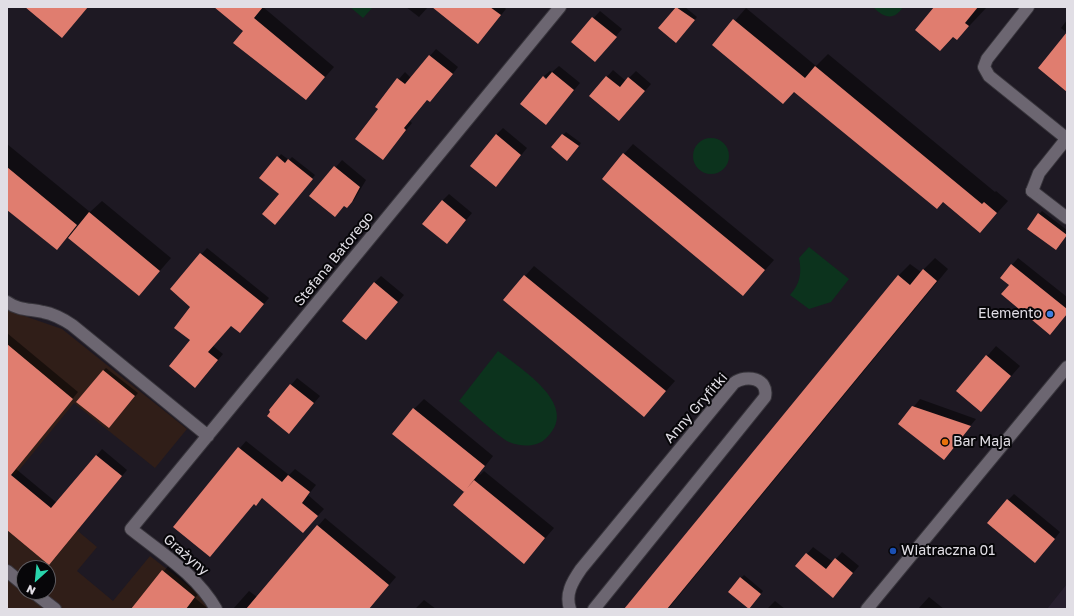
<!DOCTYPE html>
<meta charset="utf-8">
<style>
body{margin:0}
#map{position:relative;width:1074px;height:616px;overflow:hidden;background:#1e1923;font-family:"Golos Text",sans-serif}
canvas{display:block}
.frame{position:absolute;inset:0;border:8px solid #e1dee5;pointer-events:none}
.north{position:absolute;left:16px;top:560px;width:40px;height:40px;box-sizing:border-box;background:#070609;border:1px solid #5e5c61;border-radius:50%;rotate:207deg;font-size:11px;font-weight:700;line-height:16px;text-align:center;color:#e1dee5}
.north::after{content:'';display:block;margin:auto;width:14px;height:18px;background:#29d5ac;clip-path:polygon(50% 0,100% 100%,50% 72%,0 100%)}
</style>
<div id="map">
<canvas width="1074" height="616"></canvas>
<div class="frame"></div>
<div class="north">N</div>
</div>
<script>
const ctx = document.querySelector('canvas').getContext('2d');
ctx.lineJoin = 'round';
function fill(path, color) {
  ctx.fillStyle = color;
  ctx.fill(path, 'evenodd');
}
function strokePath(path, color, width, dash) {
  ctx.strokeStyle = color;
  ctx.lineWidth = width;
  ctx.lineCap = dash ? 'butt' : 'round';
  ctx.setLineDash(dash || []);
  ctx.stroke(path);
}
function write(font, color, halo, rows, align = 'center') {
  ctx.font = font + ' "Golos Text",sans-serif';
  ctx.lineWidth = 4;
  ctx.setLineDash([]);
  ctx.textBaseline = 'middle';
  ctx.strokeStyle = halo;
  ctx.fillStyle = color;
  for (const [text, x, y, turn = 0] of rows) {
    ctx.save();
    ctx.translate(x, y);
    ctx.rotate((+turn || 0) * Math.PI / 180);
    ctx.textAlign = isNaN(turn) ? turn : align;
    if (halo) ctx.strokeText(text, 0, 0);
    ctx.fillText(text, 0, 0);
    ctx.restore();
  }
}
fill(new Path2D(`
 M1067,584V609H1047Z`), '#271f2e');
fill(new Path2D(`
 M7,310L62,329L187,429L155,468L74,403L15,475L7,470Z
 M7,472L97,547L77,571L113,601L150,556L199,594L208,609H7ZM24,568H48V592H24Z`), '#301e18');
fill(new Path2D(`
 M350,7H373L363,18Z
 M873,7H903C894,21 884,18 873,7Z
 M693 156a18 18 0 1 1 36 0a18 18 0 1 1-36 0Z
 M809,247L849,279L831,302L809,309L790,295C800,284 802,273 799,258Z
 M498,351C521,369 584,407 544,440C534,448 519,446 509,442C497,436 471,411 459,401Z`), '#0c331d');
fill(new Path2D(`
 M45,7H88L62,36Z
 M216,7H263L334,67L306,99L245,31Z
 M406,7H428L419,17Z
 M465,7H504L506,9L484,36Z
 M677,7H685L697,17L679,38L660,28Z
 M935,7H987L957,39L954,37L940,50Z
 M746,8L816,66L828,54L995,192L996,191L1008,201L980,232L943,201L794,91L714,45Z
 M600,11L622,29L595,61L572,42Z
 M1067,20V33L1061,28Z
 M436,49L458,67L437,94L430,101L428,99L410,121L412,123L383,159L380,109L376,106L405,72L411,78Z
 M559,66L580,83L552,117L550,81L544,76L550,71L552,72Z
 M613,70L626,81L636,71L651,84L626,113L590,96Z
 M503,128L527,148L502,179L496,135Z
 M566,132L581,143L570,156L563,135Z
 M7,144L90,212L102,201L171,258L139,295L68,237L56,249L7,208Z
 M633,144L774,260L743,295L624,154Z
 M281,154L289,160L292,157L315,175L278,221L281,193L261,178Z
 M342,160L366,180L354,200L347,207L345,205L335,216L311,196Z
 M449,194L472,213L453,236L442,201Z
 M1042,211L1067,230V234L1059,246L1039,214Z
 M207,248L269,298L240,332L232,325L213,346L223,354L201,381L192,340L191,307L171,289Z
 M935,258L948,269L668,609H625L898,276L910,264L921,272Z
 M1018,258L1067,297V314L1010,285L1001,278Z
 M534,266L675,381L644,416L504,300Z
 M381,276L404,295L366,339L374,283Z
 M7,333L78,392L16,469L57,503L102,449L127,470L55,558L7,528Z
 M996,346L1020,366L981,411L957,391Z
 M106,368L138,393L112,424L103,371Z
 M297,378L320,396L295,426L270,410Z
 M424,399L493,456L479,474L480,475L484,471L554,528L524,563L414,409Z
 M920,399L976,419L944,458L900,424Z
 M246,441L289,475L295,469L316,485L308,495L324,509L303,532L263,498L256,505L254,503L210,556L174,526Z
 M1014,494L1060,532L1042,555L1008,500Z
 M325,518L396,577L369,609H233L249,591L257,597Z
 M813,547L833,562L842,552L859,566L833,597L797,566Z
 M170,564L202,590L195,598L208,609H132Z
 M744,575L763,591L752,605L741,578Z
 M929,597L944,609H918Z
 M424,600L436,609H415Z
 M775,601L785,609H767Z`), '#0007');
fill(new Path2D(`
 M25,7H88L62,38Z
 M214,7H263L254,18L325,77L306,100L233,43L243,31Z
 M432,7H490L501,15L478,44Z
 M676,7L695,20L676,43L658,28Z
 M934,7H978L965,23L969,26L957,40L953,37L940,51L915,30Z
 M592,17L617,37L595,62L571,42Z
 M733,19L805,78L815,66L982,204L984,202L997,213L980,233L943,202L937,209L794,92L783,104L712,45Z
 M1067,32V92L1038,68Z
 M429,55L453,74L430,102L427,100L404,128L406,130L383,160L355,139L378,109L375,107L397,78L405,84Z
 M552,72L574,90L546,125L520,104L543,76L546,79Z
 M606,76L620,87L628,77L645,91L619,121L589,96Z
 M496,134L521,155L496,187L470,166Z
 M562,134L579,146L567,161L551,147Z
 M623,153L765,270L743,296L602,179Z
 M277,156L285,163L288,159L313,179L275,225L262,214L279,194L259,178Z
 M334,166L360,187L352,202L347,208L344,206L335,217L309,196Z
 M7,167L77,225L57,250L7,210Z
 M442,200L466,220L447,244L422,224Z
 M89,212L160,271L139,296L68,238Z
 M1038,213L1067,235L1056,250L1027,229Z
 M200,253L264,304L240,333L231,326L208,352L218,360L195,388L169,366L190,340L174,328L190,307L170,289Z
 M1011,264L1067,309V314L1050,335L1001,294L1009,285L1000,278Z
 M923,269L937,281L667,609H624L898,275L910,285Z
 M524,275L666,391L644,417L503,300Z
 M374,282L398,302L366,340L342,321Z
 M7,344L73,399L11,475L51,508L96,455L122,476L49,565L7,530Z
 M986,355L1011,376L981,412L956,391Z
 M103,370L135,396L109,428L76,402Z
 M290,384L314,403L289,434L267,416L270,412L269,410Z
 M912,406L971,426L944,460L898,424Z
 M413,408L485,466L464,492L392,434Z
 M238,447L282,482L288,475L310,492L302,503L318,516L303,533L262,498L256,506L254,504L210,557L173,527Z
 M474,480L545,538L524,564L453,505Z
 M1007,499L1055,539L1035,563L987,523Z
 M317,525L389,585L369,609H246Z
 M806,553L826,569L835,558L853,573L833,598L795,566Z
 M162,570L195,597L186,609H131Z
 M740,577L761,594L749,609L728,592Z`), '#e07d6f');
const lane = new Path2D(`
 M1032,191L1067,218
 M7,571L24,585
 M33,592L55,609
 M570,609C565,594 572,582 581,569L734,383C746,374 769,378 765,397L594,609`);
const street = new Path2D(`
 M1028,7L987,59L984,67L989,76L1066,138
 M1032,191L1039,173L1067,138
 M7,302C18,310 30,309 43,312C54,314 63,319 72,325L208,436
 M216,609C197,575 161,553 131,529L560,7
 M867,609L1067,367`);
strokePath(lane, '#38353c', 14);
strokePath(street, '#38353c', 14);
strokePath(lane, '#6c6671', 12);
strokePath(street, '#6c6671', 12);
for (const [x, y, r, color] of [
 [1050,314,4,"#3f7fe0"],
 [945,442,4,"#e8710a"],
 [893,551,4,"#1a4fb4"]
]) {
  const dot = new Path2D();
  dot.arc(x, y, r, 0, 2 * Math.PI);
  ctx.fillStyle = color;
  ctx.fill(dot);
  strokePath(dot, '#070609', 1.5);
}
write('14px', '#e1dee5', '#070609', [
 ["Stefana Batorego",334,259,-51],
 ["Anny Gryfitki",696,408,-49],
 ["Grażyny",186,555,41]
]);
write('14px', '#e1dee5', '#070609', [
 ["Elemento",1042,314,"right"],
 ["Bar Maja",953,442],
 ["Wiatraczna 01",901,551]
], 'left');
</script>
